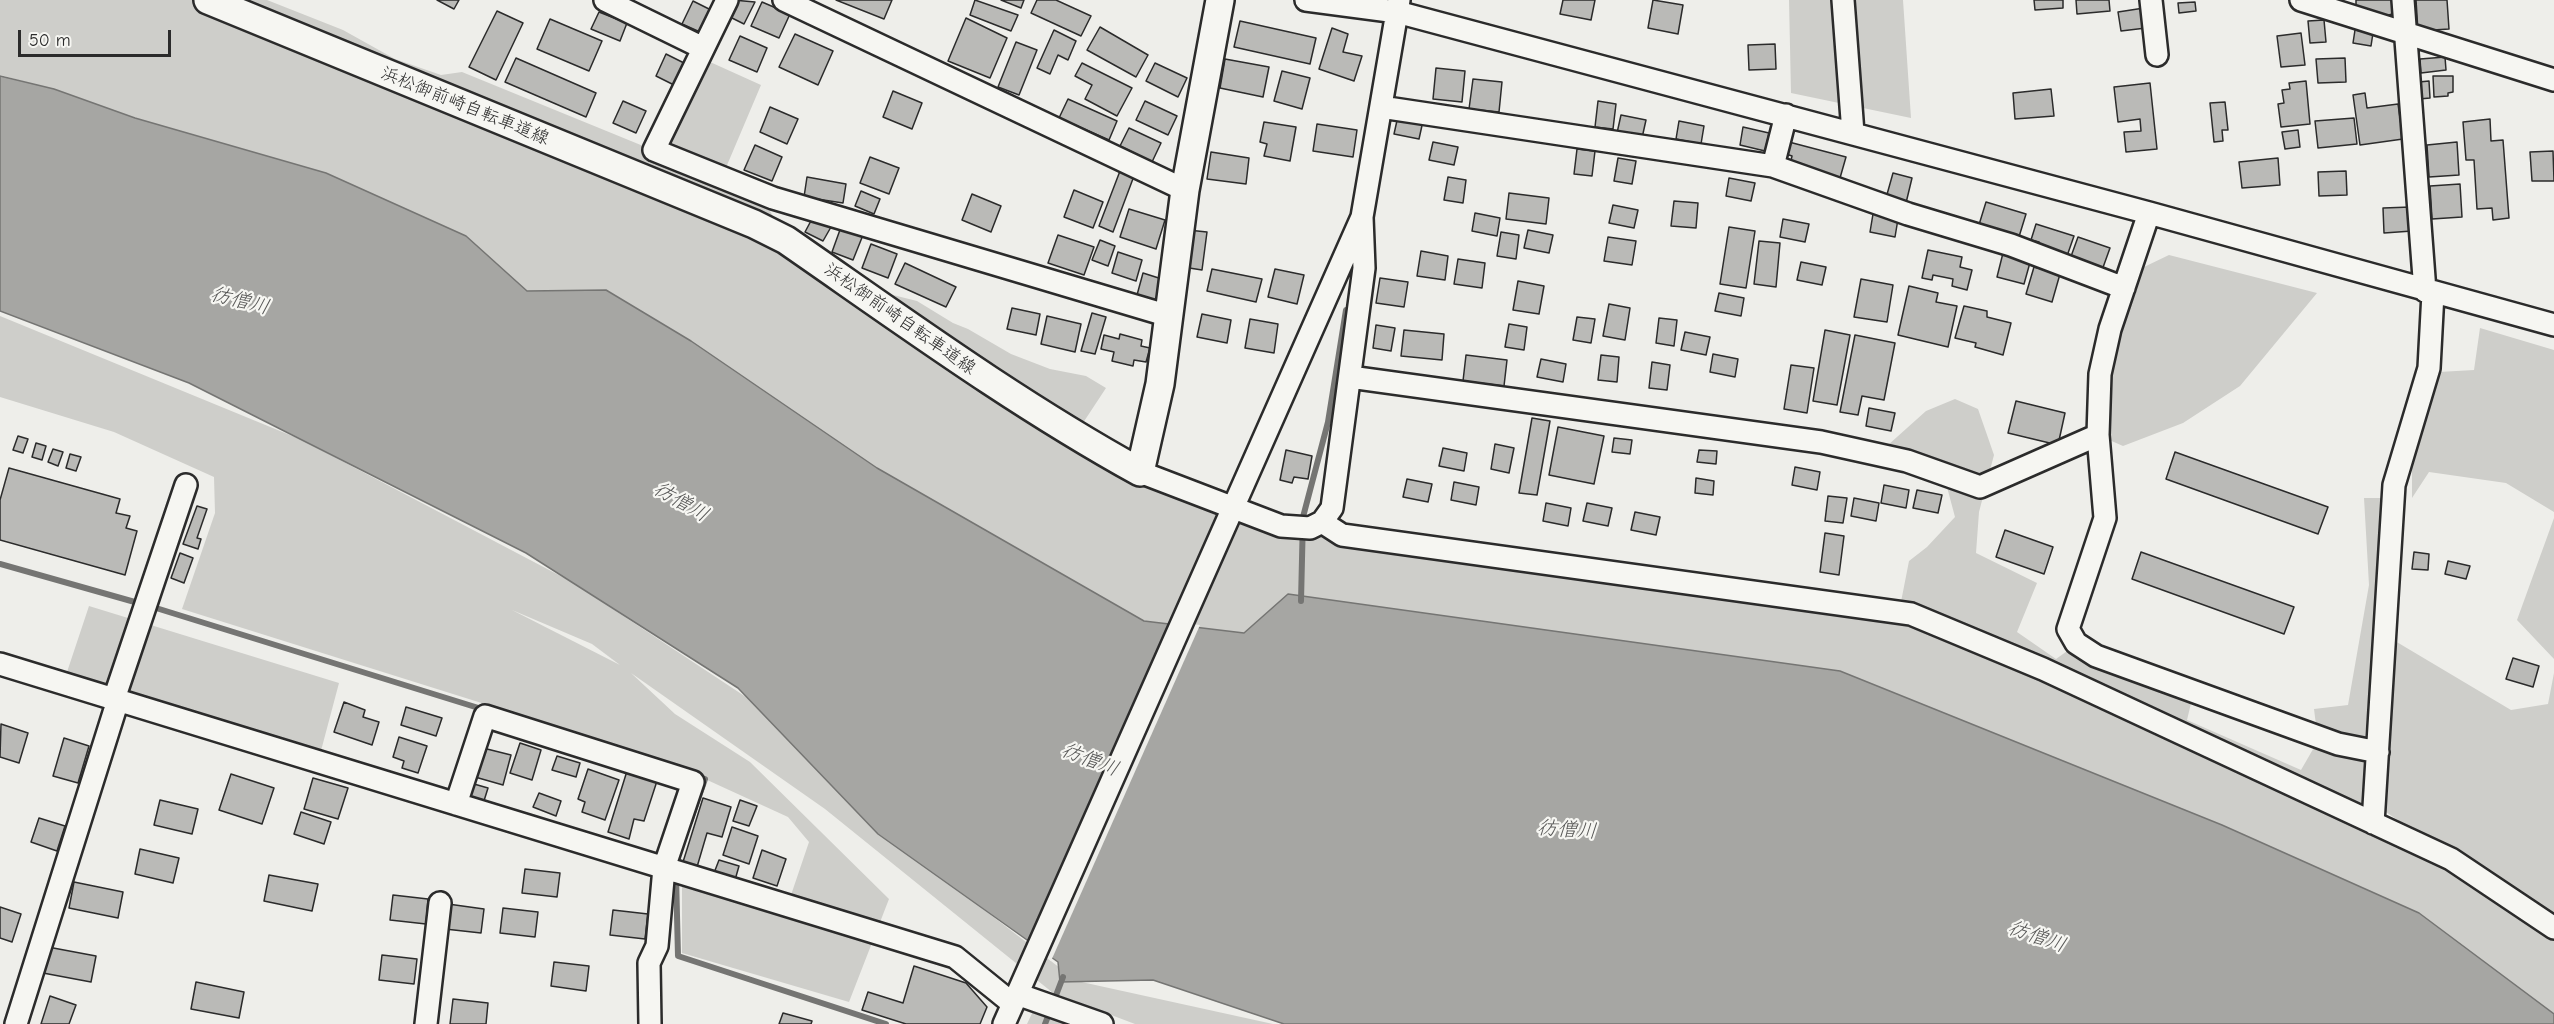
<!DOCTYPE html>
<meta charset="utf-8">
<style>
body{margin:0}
#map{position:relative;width:2554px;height:1024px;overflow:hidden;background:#eeeeea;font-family:"Comic Neue",sans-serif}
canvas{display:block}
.scale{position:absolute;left:18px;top:30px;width:153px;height:27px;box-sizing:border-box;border:3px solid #2b2b2b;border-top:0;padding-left:8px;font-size:18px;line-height:21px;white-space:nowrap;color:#2b2b2b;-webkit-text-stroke:4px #f6f6f2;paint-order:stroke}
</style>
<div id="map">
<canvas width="2554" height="1024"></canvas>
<div class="scale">50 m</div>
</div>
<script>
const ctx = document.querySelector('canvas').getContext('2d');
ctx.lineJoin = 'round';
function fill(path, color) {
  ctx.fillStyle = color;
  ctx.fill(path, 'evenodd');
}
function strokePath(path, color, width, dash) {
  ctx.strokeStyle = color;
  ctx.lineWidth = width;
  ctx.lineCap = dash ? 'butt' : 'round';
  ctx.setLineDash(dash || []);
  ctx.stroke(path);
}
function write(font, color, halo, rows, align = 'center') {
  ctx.font = font + ' "Comic Neue","Klee One",sans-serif';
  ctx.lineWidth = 4.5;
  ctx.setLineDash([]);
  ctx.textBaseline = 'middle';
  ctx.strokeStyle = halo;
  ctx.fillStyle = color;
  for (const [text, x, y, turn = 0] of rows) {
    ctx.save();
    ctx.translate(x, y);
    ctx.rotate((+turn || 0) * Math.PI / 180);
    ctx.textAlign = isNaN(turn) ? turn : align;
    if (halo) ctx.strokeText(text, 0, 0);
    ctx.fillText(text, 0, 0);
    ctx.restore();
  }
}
fill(new Path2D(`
 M0,0H267L343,30L395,59L441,75L462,72L653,150L699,57L761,85L722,177L770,211L786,240L885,307L893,295L917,301L953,323L968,329L1011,354L1050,369L1086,376L1106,388L1079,429L1129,471L1180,499L1259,526L1899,612L1909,561L1927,547L1955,517L1947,487L1878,454L1926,411L1955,399L1978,409L1994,455L1979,512L1976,553L2037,583L2017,632L2056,659L2070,649L2192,699L2187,720L2301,770L2316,744L2371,758L2362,809L2430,849L2554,932V1024L1252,645L1144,621L37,85L0,75Z
 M1789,0H1903L1911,118L1791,93Z
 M2169,255L2317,293L2240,386L2183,423L2123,446L2098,435L2110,329L2144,267Z
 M0,316L302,440L572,582L749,699L983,909L1077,981L1273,1024H1135L1053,993L825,809L631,673L675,714L750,762L889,899L849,1002L682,953V881L765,906L791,895L809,842L788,817L705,779L590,737L182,609L215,513L214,477L114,432L0,397ZM512,610L592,644L620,665Z
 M2480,328L2554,350V512L2506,483L2429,472L2412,498V466L2439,372L2474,370Z
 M2364,498H2383L2367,717L2365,736L2346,738L2316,725L2314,709L2348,705L2369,585Z
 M2554,518V659L2517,620Z
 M89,606L339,683L318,762L65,678Z
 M2390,638L2511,710L2548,704L2554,673V927L2383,810Z
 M1034,1009L1069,1024H1027Z`), '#cececa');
const water = new Path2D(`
 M0,76L54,89L135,118L326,173L466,236L527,291L606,290L691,341L877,468L1144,621L1244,633L1288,594L1840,671L2222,825L2419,913L2554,1014V1024H1284L1153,980L1060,982L1058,962L878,834L738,688L526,553L189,383L0,311Z`);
fill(water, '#a6a6a3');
strokePath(water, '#757573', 1.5);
fill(new Path2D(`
 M1171,621L1200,625L1051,961L1028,944Z`), '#eeeeea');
strokePath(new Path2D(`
 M0,564L156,608L485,710
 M1301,601L1303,517L1328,422L1346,310
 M690,822L705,779L695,776
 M676,875L678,956L886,1024
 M1045,1024L1063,977`), '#757573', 6);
const building = new Path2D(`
 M437,0H459L454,9Z
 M733,0L755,2L744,24L726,15Z
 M836,0H892L884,19Z
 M975,0L1018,15L1011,31L970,15Z
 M1001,0H1024L1021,8Z
 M1037,0H1056L1091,16L1081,36L1031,13Z
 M1563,0H1595L1591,20L1560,14Z
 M1653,0L1683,5L1678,34L1648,28Z
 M2034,0H2063V8L2035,10Z
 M2076,0H2109L2110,11L2077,14Z
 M2356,0H2395V13L2386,16L2356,9Z
 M2416,0H2447L2449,29L2418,31Z
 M693,1L711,10L700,32L682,24Z
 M762,2L790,14L779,38L751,26Z
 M2195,2L2196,11L2179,13L2178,3Z
 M2144,8L2146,28L2121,31L2118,12Z
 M497,11L523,23L496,80L469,67Z
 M599,12L627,23L620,41L591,29Z
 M966,18L1007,38L990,78L948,61Z
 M550,19L602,41L589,71L537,49Z
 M2324,20L2326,42L2310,43L2308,21Z
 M1240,21L1316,38L1310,64L1234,47Z
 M1100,27L1148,55L1136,77L1087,50Z
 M1332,28L1348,34L1343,52L1362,56L1354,81L1319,69Z
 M1054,30L1076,41L1068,60L1058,55L1050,74L1037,68Z
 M2355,30L2373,33L2371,46L2353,43Z
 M2301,33L2305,65L2281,67L2277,36Z
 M795,34L833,51L818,85L779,67Z
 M740,36L767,48L757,72L729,60Z
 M1016,42L1037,50L1019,95L998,87Z
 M1775,44L1776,69L1749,70L1748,45Z
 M666,54L684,63L674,85L656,76Z
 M2445,57L2446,70L2421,73L2420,59Z
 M516,58L596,93L586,117L505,82Z
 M2345,58L2346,82L2318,83L2316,59Z
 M1225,59L1269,67L1263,97L1220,88Z
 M1082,63L1132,88L1117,116L1085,99L1092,85L1075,76Z
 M1155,63L1187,78L1178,97L1146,81Z
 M1436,68L1465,71L1462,102L1433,99Z
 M1282,71L1310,78L1302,109L1274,101Z
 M2433,76H2453V92L2448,93V96L2434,97Z
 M1473,79L1502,82L1499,112L1469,109Z
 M2306,81L2310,124L2281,127L2278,104L2284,103L2282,90L2290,89L2289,83Z
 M2429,81L2430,98L2419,99V82Z
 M2150,83L2157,149L2126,152L2124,132L2141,131L2140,119L2118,122L2114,87Z
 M2051,89L2054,116L2015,119L2013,93Z
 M893,91L922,103L912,129L883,117Z
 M2365,93L2367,108L2398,104L2403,139L2360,145L2353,95Z
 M1068,99L1117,121L1109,140L1059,118Z
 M623,101L646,111L636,133L613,123Z
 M1145,101L1177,116L1168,135L1136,120Z
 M1598,101L1616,104L1613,129L1595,127Z
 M2225,102L2228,130H2222L2223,141L2214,142L2210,103Z
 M770,107L798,119L787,144L760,132Z
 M1621,115L1646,120L1642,138L1617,133Z
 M1398,116L1423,121L1419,139L1394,134Z
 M2354,118L2357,144L2318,148L2315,121Z
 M2490,119L2491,141L2503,140L2509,218L2493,220L2492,208L2477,209L2474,160H2466L2463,122Z
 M1679,121L1704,126L1701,144L1676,139Z
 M1264,122L1296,127L1290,161L1264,156L1267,144L1260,142Z
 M1317,124L1357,130L1353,157L1313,151Z
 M1743,127L1769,133L1765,151L1740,145Z
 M1129,128L1161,143L1152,162L1120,146Z
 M2298,130L2300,147L2285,149L2282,132Z
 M1433,142L1458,147L1454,165L1429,160Z
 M1789,142L1846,157L1840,178L1790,165L1792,156L1786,154Z
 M2457,142L2459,175L2429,177L2427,145Z
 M755,145L782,157L772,181L744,170Z
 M1577,149L1595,151L1592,176L1574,174Z
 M2553,151L2554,181H2532L2530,152Z
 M1211,152L1249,158L1246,184L1207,179Z
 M870,157L899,168L889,194L860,183Z
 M1618,158L1636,161L1632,184L1614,181Z
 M2278,158L2280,185L2242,188L2239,162Z
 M1120,171L1134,176L1113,232L1099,226Z
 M2346,171L2347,195L2319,196L2318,172Z
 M1893,173L1912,178L1906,203L1886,198Z
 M807,177L846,184L843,203L804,197Z
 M1448,177L1466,180L1463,203L1444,200Z
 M1729,178L1755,183L1751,201L1726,196Z
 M2460,184L2462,217L2432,219L2430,186Z
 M1074,190L1103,202L1093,228L1064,217Z
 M861,191L880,199L874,214L855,206Z
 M1509,193L1549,198L1546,224L1506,219Z
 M972,194L1001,206L991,232L962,220Z
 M1674,201L1698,203L1696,228L1671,226Z
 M1986,202L2026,214L2018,240L1978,228Z
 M1613,205L1638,210L1634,228L1609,223Z
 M2411,207L2412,231L2384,233L2383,208Z
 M1129,209L1165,220L1156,249L1120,237Z
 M1475,213L1500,218L1497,236L1472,231Z
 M1873,214L1898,219L1895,237L1870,232Z
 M813,217L831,227L823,241L805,232Z
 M1783,219L1809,224L1805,242L1780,237Z
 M2036,224L2074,236L2067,256L2037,247L2039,242L2031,240Z
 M841,227L863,235L853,260L832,252Z
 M1729,227L1755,231L1746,288L1720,284Z
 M1188,230L1207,232L1202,270L1183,267Z
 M1528,230L1553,235L1549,253L1524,248Z
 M1501,232L1519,235L1516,259L1497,256Z
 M1058,235L1094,247L1084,275L1048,263Z
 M1608,237L1636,241L1632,265L1604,261Z
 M2078,237L2110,248L2101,273L2069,262Z
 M1100,240L1115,246L1108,266L1092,260Z
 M1759,241L1780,243L1776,287L1754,284Z
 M871,244L897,254L888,278L862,268Z
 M1928,250L1962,257L1960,267L1972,270L1967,290L1952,286L1953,279L1933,275L1932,280L1922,278Z
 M1421,251L1448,256L1445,280L1417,276Z
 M1118,252L1142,260L1136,281L1112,273Z
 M2003,253L2031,259L2024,284L1997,277Z
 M1458,259L1485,263L1482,288L1454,284Z
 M1801,262L1826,267L1822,285L1797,280Z
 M905,263L956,287L946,307L895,284Z
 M2034,267L2060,274L2052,302L2026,294Z
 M1212,269L1262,279L1256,302L1207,291Z
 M1275,269L1304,275L1297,304L1268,297Z
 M1143,273L1165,280L1158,302L1137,295Z
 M1380,278L1408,282L1404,307L1376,303Z
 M1861,279L1893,285L1887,322L1854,317Z
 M1518,281L1544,286L1539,314L1513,310Z
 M1909,286L1938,293L1936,302L1957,306L1948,347L1898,335Z
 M1719,293L1744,298L1741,316L1715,311Z
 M1609,304L1630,308L1625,340L1603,336Z
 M1964,306L1987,311V317L2011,323L2003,355L1975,347L1976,343L1955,338Z
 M1012,308L1040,314L1036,335L1007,329Z
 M1092,313L1106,317L1095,354L1081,351Z
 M1202,314L1231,320L1227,343L1197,337Z
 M1047,316L1081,324L1075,352L1041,344Z
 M1577,317L1595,319L1591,343L1573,340Z
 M1659,318L1677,320L1674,346L1656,343Z
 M1250,319L1278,324L1274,353L1245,348Z
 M1509,324L1527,327L1524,350L1505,347Z
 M1376,325L1395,328L1391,351L1373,348Z
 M1404,330L1444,334L1442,360L1401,356Z
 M1825,330L1850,335L1837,405L1813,401Z
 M1685,332L1710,337L1706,355L1681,350Z
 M1120,334L1142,340L1141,346L1150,348L1146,362L1134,360L1133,366L1112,361L1114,352L1101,349L1104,335L1119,339Z
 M1855,335L1895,343L1884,400L1862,396L1858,415L1840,412Z
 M1713,354L1738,359L1735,377L1710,372Z
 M1466,355L1507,360L1504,386L1463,381Z
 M1601,355L1619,357L1617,382L1598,380Z
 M1541,359L1566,364L1563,382L1537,377Z
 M1652,362L1670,365L1667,390L1649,388Z
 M1791,365L1814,368L1807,413L1784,409Z
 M2016,401L2065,413L2058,445L2008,433Z
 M1869,408L1895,413L1891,431L1866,426Z
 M1532,418L1550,421L1537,495L1519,493Z
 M1558,427L1604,436L1594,484L1549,475Z
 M18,436L28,439L23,453L13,450Z
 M1614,438L1632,440L1630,454L1612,452Z
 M36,443L46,446L42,460L32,457Z
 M1495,444L1514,448L1509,473L1491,469Z
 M1443,448L1467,453L1464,471L1439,466Z
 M53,449L63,452L58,466L48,462Z
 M1286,450L1312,456L1308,479L1294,477L1292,483L1280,480Z
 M1699,450L1717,451L1716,464L1697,462Z
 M2175,452L2328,507L2318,534L2166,479Z
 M70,454L81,457L76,471L66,468Z
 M1795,467L1820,472L1817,490L1792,485Z
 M9,468L120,499L116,513L130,516L126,528L137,531L125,575L0,540V500Z
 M1696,478L1714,481L1713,495L1695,493Z
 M1407,479L1432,484L1428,502L1403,497Z
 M1454,482L1479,487L1476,505L1451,500Z
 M1884,485L1909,490L1906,508L1881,503Z
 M1917,490L1942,495L1938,513L1913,508Z
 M1828,496L1847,498L1843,523L1825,521Z
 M1854,498L1879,503L1876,521L1851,516Z
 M1546,503L1571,508L1568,526L1543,521Z
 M1587,503L1612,508L1608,526L1583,521Z
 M197,506L207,509L197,538L201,539L198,549L183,544Z
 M1635,512L1660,517L1656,535L1631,530Z
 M2005,530L2053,547L2044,574L1996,557Z
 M1825,533L1844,536L1839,575L1820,572Z
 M2141,552L2294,607L2284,634L2132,579Z
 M2414,552L2429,554L2428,570L2412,569Z
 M180,553L193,558L184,583L171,578Z
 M2448,561L2470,566L2466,579L2445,574Z
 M2513,658L2539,666L2533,687L2506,679Z
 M344,702L365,710L363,717L379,722L372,745L334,732Z
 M406,707L442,718L436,736L401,725Z
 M1,724L28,733L19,763L0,757Z
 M399,737L427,746L418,773L402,768L404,761L393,757Z
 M64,738L89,746L78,783L53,776Z
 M520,743L541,750L532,780L510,773Z
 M483,748L511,755L503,785L475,777Z
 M557,756L580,763L576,777L552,770Z
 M588,769L619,780L605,820L582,812L585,802L578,799Z
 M627,771L657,781L644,821L634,819L629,839L608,832Z
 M231,774L274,788L262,824L219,810Z
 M313,778L348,788L338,819L304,809Z
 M474,784L488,788L483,804L469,799Z
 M539,793L561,801L556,816L533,807Z
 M703,798L731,807L722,837L707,833L697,867L683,862Z
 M160,800L198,809L192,834L154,825Z
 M740,800L757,806L749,826L733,821Z
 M301,812L331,822L324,844L294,834Z
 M39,818L65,826L57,851L31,842Z
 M732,827L758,836L749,864L723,855Z
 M140,849L179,858L173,883L135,874Z
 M762,850L786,859L777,886L753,878Z
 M719,860L739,866L735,880L714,873Z
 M525,869L560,873L557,897L522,893Z
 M269,875L318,884L312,911L264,901Z
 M74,882L123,892L118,918L69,908Z
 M393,895L428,899L426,924L390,920Z
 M448,904L484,909L481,933L445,929Z
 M0,907L21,914L12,942L0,938Z
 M503,908L538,912L535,937L500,933Z
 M613,910L648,914L645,939L610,935Z
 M48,947L96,956L91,982L43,973Z
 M382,955L417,959L414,984L379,980Z
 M554,962L589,966L586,991L551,986Z
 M914,966L966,983L987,1007L980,1024H906L862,1010L868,992L903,1003Z
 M196,982L244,992L239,1018L191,1009Z
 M50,996L76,1005L69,1024H41Z
 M453,999L488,1003L486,1024H450Z
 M783,1013L812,1021L811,1024H779Z`);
fill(building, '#babab7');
strokePath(building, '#2b2b2b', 1.5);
const minor = new Path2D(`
 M605,0L703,48
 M727,0L654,150L773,198L1169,316
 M784,0L1185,190
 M1306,0L1397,12L2149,213L2554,325
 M1843,0L1853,133
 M2151,0L2157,55
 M2301,0L2554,80
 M2403,0L2425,291
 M1381,107L1773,166L1908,214L2011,245L2124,288
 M1773,166L1786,115
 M2149,213L2110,329L2100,374L2098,435L2105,518L2068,629L2076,643L2096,656L2338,744L2378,752
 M1350,377L1821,442L1907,461L1980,487L2098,435
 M1140,472L1281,526L1310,528L1322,522L1332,508L1364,268L1362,217L1399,0
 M1322,522L1342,535L1911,614L2043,669L2451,859L2554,928
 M0,664L955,957L1013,1004
 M114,699L186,485
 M456,804L485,716L693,782L664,868L657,946L649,963L650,1024
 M2373,823L2394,485L2429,368L2433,293
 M1017,994L1102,1024
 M16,1024L118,700
 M426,1024L440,903
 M1004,1024L1362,217`);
const major = new Path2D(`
 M208,0L754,224L786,240C903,321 1015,403 1140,472L1160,384L1185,190L1220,0`);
strokePath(minor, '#2b2b2b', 26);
strokePath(major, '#2b2b2b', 32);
strokePath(minor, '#f6f6f2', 21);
strokePath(major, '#f6f6f2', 27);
write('18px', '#2b2b2b', '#f6f6f2', [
 ["浜松御前崎自転車道線",465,106,22],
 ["浜松御前崎自転車道線",900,319,35]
]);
write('italic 20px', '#565655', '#f6f6f2', [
 ["彷僧川",240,301,14],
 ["彷僧川",681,502,30],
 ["彷僧川",1090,760,21],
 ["彷僧川",1567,830,4],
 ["彷僧川",2037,937,19]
]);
</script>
